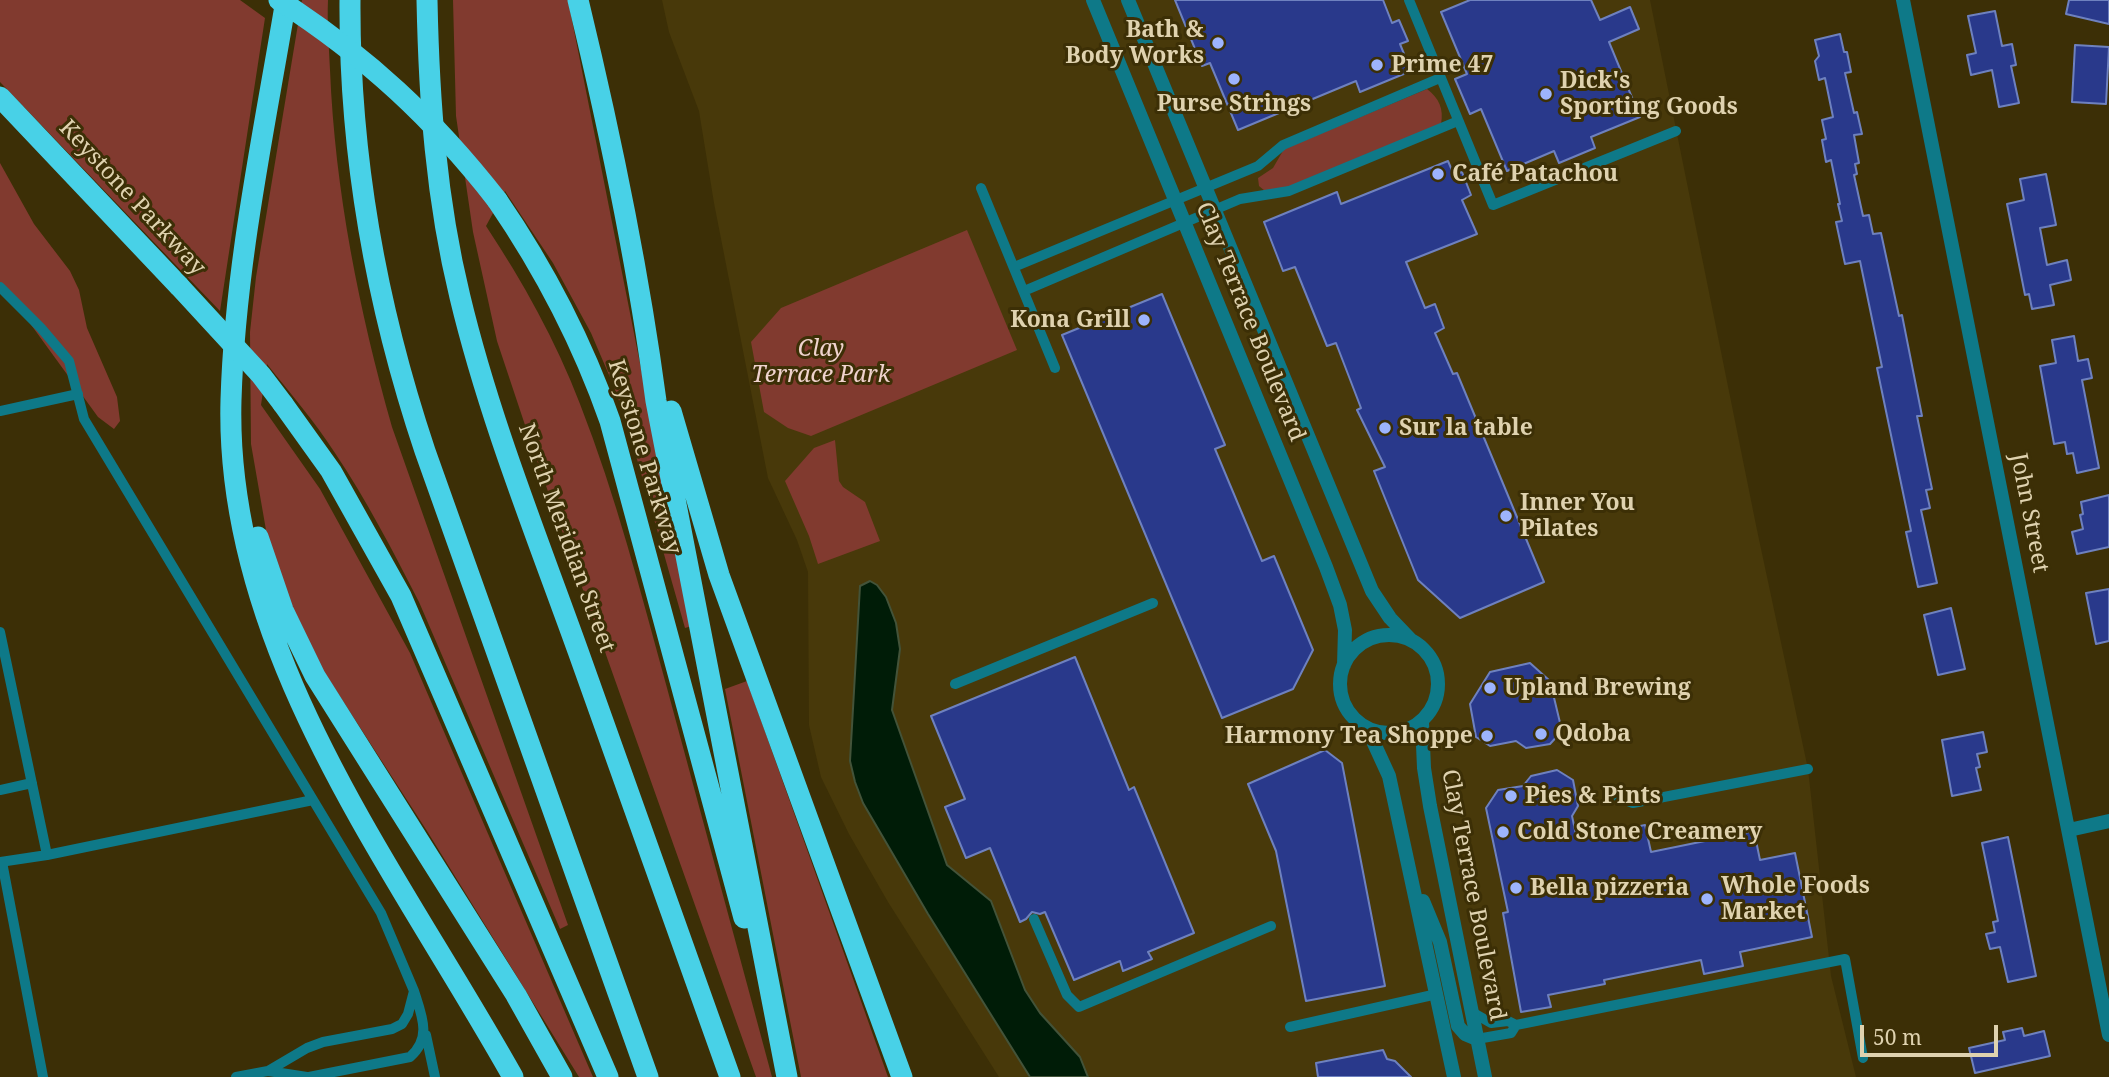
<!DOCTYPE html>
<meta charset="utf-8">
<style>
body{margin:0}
#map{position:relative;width:2109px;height:1077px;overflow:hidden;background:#3c2f06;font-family:"Noto Serif",serif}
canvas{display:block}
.scale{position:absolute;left:1860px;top:1025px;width:138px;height:32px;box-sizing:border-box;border:4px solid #dfd2af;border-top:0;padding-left:9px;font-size:21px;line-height:24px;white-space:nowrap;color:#dfd2af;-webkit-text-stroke:5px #3c2f06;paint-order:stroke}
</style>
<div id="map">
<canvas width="2109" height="1077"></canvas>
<div class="scale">50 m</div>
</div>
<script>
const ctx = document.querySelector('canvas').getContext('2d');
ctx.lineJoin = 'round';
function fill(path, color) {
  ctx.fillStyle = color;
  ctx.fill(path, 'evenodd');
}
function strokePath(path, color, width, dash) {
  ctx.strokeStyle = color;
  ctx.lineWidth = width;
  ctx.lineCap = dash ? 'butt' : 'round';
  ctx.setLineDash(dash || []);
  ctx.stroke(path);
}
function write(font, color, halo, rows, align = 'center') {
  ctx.font = font + ' "Noto Serif",serif';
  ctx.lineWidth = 6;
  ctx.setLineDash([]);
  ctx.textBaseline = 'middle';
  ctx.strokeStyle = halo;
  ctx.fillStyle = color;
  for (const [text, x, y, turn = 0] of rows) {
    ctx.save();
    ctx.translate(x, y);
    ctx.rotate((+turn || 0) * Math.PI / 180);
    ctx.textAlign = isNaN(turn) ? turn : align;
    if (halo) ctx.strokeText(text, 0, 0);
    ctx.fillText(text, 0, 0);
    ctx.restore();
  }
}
fill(new Path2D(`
 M662,0H1650L1757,530L1808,769L1831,976L1856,1077H999L888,902L849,834L821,777L809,725L808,572L797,540L768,478L714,203L699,111L669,32Z`), '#48390a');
fill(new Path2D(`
 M0,0H240L265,18L220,311L0,82Z
 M302,0H328C327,23 329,46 330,70C335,191 359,310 392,427L568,925L560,929L419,602C393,551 367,501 335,453C315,422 290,393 267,364L261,405L320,489L410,653L593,1077H579L427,831L308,647L277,568L266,530L251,444L250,332L256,277Z
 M453,0H568L692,626L685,628L625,417L612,382L591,333L553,263L505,191L486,226C523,282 556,341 580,404C616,496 641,593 667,688C702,817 737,947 772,1077H756L534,452L497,341L473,232L456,116Z
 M1427,89C1439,98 1444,109 1441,124L1284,189L1265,191L1259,186L1258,178L1273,168L1284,149Z
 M0,163L34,224L70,271L79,290L87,328L117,397L120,421L114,429L98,417L0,282Z
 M967,230L1017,350L811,436L788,428L764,412L751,342L781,308Z
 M835,440L839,481L843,487L865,502L880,541L818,564L809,536L785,481L814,448Z
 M747,681L888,1077H801L725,689Z`), '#813a2f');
const water = new Path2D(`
 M870,581L877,585L886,597L896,623L900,649L892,710L947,865L991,901L1025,990L1040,1013L1080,1057L1088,1077H1030L928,914L863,803L855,782L850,761L860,586Z`);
fill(water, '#001c07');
strokePath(water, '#435339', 2);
const building = new Path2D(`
 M1175,0H1383L1392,23L1399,20L1408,41L1400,44L1411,71L1360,92L1356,81L1238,130L1210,63L1202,66Z
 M1470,0H1591L1600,20L1630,7L1639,29L1609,42L1640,117L1591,137L1595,148L1559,163L1554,151L1507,171L1481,109L1470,114L1455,79L1467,74L1441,12Z
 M2069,0H2109V24L2066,14Z
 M1995,11L2002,46L2012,44L2016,65L2011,66L2019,103L1999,107L1992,70L1971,75L1967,55L1976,53L1968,16Z
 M1840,34L1844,52H1847L1851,72L1845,73L1854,113L1857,112L1862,134L1854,135L1859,163L1855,164L1857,174L1854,175L1863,216L1869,215L1873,234L1881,233L1899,316L1902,315L1922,416H1917L1932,489L1926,490L1930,508L1921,510L1937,583L1918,587L1906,532L1911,531L1877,368L1882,367L1860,261L1845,264L1836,222L1842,221L1838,204H1840L1831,160L1826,162L1822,140L1826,139L1822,120L1833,117L1825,78L1819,80L1815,61L1819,56L1815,40Z
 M2075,45L2109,47L2106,104L2072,102Z
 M1448,161L1454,175L1462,172L1471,195L1462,200L1477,234L1406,262L1425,308L1435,304L1444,328L1435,333L1453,374L1457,373L1544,582L1460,618L1418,580L1374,471L1385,467L1357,410L1361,408L1336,343L1327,346L1295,267L1283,271L1264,222L1337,192L1341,204Z
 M2046,174L2056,225L2040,228L2047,265L2067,260L2071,280L2050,285L2054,305L2032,309L2029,294L2025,295L2007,204L2024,200L2020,179Z
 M1162,294L1225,445L1215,449L1262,561L1274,556L1313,650L1293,689L1222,718L1062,335Z
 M2074,336L2078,361L2088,359L2092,378L2082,380L2099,468L2077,473L2073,453L2067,454L2065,442L2054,444L2040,366L2056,363L2052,340Z
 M2109,495V547L2077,554L2072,532L2083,529L2080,515L2083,514L2081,502Z
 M2109,589V641L2096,644L2086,593Z
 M1951,608L1965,669L1938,675L1924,615Z
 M1075,657L1129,790L1134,787L1194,933L1148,952L1152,959L1123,971L1120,961L1074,980L1045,912L1040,914L1032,912L1026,919L1020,922L990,848L966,858L945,807L965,799L931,716Z
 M1530,663L1550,681L1562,731L1550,744L1526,748L1516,741L1490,746L1476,737L1470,704L1490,672Z
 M1983,732L1987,752L1977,754L1980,767L1976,768L1981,790L1952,796L1942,740Z
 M1325,750L1342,763L1385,986L1306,1001L1276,851L1248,784Z
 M1557,770L1573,780L1578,806L1572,816L1577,839L1645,825L1651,852L1754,831L1760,860L1795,853L1812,937L1740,952L1743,966L1704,974L1701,960L1604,980L1605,984L1548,995L1551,1007L1521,1012L1503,913L1508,912L1486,808L1498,790L1523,786L1531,776Z
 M2008,837L2036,976L2008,982L2000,947L1990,949L1986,934L1995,932L1993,922L1998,921L1982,843Z
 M2022,1028L2024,1036L2044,1031L2050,1056L1975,1073L1969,1048L2005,1040L2003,1032Z
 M1383,1050L1387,1059L1395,1061L1411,1077H1318L1316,1063Z`);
fill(building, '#29398b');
strokePath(building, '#6e81bf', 2);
strokePath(new Path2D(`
 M1409,0L1493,205L1676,131
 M981,188L1055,368
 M1014,267L1258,166L1283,145L1440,78
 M0,287L41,328L69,361L84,419L381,913L414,991L408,1014L402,1024L392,1029L323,1042L307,1048L268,1071L236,1077
 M1024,291L1240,199L1289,191L1458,121
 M0,411L78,394
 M0,632L47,855
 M955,684L1153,603
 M0,790L32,783
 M1618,797L1633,803L1808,769
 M0,862L47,855L313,800
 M2,862L43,1077
 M1034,919L1067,995L1079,1007L1271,926
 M1472,1012L1491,1023L1508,1021L1516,1025L1845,959L1863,1058
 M1290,1027L1437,994
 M426,1035L435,1077
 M1477,1039L1511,1033L1516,1025
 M268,1071L307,1077
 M309,1077L410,1057C432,1038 422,1016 414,991`), '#0e7988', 10);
strokePath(new Path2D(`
 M1903,0L2109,1035
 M2069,830L2109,821`), '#0e7988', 14);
strokePath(new Path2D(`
 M1093,0L1326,567L1340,605L1345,630L1344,665
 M1128,0L1372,591L1390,618L1412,641
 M1340 684a49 49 0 1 1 98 0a49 49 0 1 1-98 0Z
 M1422,722L1424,768L1430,806L1485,1077
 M1367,728L1389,776L1454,1077
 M1423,901L1440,942L1458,1026L1465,1034L1477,1039`), '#0e7988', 14);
strokePath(new Path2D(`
 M286,0C264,132 235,265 231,400C224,651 396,868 513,1077
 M350,0C349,154 376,305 425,451L648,1077
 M427,0C429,100 436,199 460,297C489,418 536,534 578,651C629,793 679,935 730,1077
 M578,0C610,132 638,266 656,401L787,1077
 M0,97L179,286
 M497,200C545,270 582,341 610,421L744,918
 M283,404L331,471L401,596L608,1077
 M671,411L719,575L902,1077
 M258,537L283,610L315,676L516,995L562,1077`), '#48d1e7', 21);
strokePath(new Path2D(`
 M279,0C367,57 433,118 497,200
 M179,286L261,375L283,404`), '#48d1e7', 21);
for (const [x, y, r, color] of [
 [1218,43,7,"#9db4fd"],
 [1377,65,7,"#9db4fd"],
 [1234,79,7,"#9db4fd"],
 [1546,94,7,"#9db4fd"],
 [1438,174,7,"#9db4fd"],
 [1144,320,7,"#9db4fd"],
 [1385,428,7,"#9db4fd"],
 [1506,516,7,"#9db4fd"],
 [1490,688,7,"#9db4fd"],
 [1541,734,7,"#9db4fd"],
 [1487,736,7,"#9db4fd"],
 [1511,796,7,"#9db4fd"],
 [1503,832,7,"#9db4fd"],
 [1516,888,7,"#9db4fd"],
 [1707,899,7,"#9db4fd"]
]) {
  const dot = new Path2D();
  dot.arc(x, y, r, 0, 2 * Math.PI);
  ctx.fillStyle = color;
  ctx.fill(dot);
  strokePath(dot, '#3c2f06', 2.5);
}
write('bold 23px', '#dfd2af', '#3c2f06', [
 ["Bath &",1204,30,"right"],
 ["Body Works",1204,56,"right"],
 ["Prime 47",1391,65],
 ["Dick's",1560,81],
 ["Sporting Goods",1560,107],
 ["Purse Strings",1234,104,"center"],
 ["Café Patachou",1452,174],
 ["Kona Grill",1130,320,"right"],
 ["Sur la table",1399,428],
 ["Inner You",1520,503],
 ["Pilates",1520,529],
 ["Upland Brewing",1504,688],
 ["Qdoba",1555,734],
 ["Harmony Tea Shoppe",1473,736,"right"],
 ["Pies & Pints",1525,796],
 ["Cold Stone Creamery",1517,832],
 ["Whole Foods",1721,886],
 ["Market",1721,912],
 ["Bella pizzeria",1530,888]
], 'left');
write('23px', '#dfd2af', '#3c2f06', [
 ["Keystone Parkway",132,198,47],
 ["Clay Terrace Boulevard",1250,322,68],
 ["Keystone Parkway",644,457,73],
 ["John Street",2029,513,79],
 ["North Meridian Street",566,538,70],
 ["Clay Terrace Boulevard",1473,895,79]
]);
write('italic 23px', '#f0d3ce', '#3c2f06', [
 ["Clay",821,349],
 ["Terrace Park",821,375]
]);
</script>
